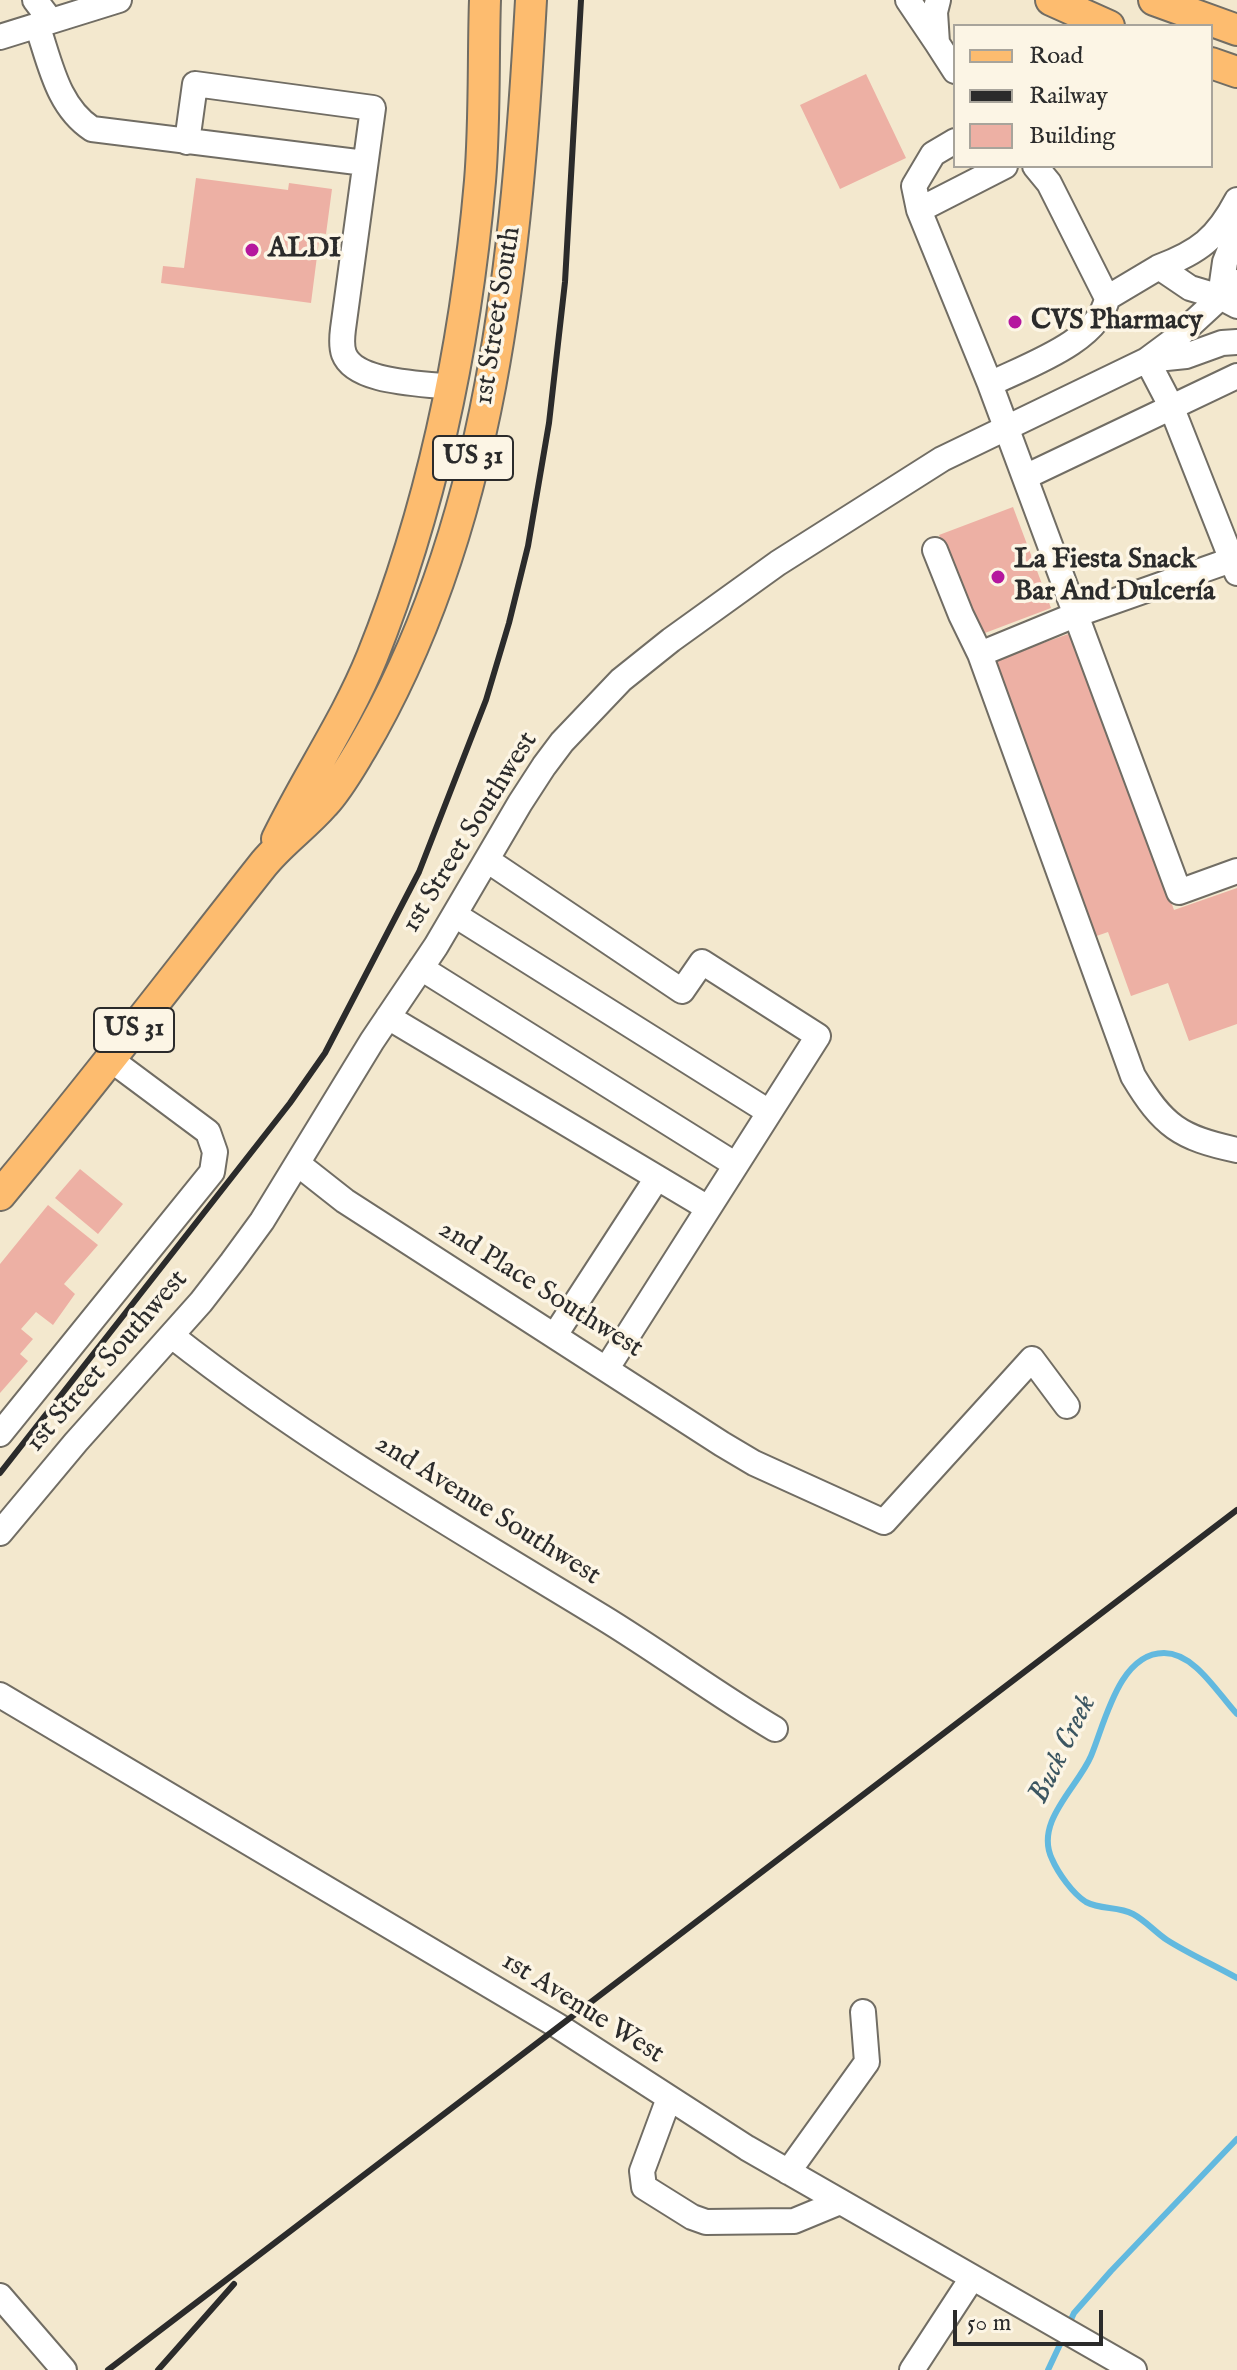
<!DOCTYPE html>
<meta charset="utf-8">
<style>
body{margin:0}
#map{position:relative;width:1237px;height:2370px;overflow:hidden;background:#f3e8ce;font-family:"IM FELL English",serif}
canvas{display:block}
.legend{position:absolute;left:953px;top:24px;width:260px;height:144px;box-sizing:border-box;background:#fcf5e5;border:2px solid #a8a49b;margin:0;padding:10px 14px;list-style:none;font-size:24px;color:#2b2b2b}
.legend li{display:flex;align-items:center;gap:16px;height:40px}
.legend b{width:40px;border:2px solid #a8a49b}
.scale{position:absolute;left:953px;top:2310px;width:150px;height:36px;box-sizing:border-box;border:4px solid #2b2b2b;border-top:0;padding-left:10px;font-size:24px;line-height:28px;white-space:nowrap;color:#2b2b2b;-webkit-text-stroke:6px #fcf5e5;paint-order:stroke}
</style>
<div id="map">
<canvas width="1237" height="2370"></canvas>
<ul class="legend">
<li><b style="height:10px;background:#fdbc6f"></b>Road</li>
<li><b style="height:10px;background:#2b2b2b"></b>Railway</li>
<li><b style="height:22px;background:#edb0a4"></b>Building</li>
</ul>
<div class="scale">50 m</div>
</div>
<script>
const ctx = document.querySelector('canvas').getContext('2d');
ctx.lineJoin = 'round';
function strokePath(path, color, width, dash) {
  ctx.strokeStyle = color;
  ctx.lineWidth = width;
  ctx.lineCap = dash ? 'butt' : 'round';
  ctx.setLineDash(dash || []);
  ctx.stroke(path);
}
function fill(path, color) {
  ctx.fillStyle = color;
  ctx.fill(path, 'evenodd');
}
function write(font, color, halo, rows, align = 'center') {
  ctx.font = font + ' "IM FELL English",serif';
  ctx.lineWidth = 7;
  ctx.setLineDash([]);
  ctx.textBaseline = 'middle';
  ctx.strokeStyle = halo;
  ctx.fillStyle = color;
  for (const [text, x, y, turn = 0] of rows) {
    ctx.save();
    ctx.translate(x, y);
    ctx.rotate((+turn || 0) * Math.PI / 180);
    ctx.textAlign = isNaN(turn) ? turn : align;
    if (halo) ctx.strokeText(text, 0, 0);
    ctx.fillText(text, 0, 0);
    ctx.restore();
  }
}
strokePath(new Path2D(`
 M1237,1714C1218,1694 1195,1653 1164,1653C1119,1653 1105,1723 1091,1756C1078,1787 1034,1822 1052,1859C1058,1873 1073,1894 1086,1902C1101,1910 1118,1906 1133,1914C1146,1921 1155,1932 1167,1940C1189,1954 1214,1965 1237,1978
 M1068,2326L1074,2313L1111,2271L1237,2139
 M1048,2370L1064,2336`), '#62b9df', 6);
fill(new Path2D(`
 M866,74L906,158L840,189L800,105Z
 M196,178L288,190L289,183L332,189L326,234L320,233L311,303L161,283L163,266L184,268Z
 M1013,507L1051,608L977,636L939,535Z
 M1074,632L1174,910L1237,888V1024L1189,1041L1168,983L1131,996L1108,932L1088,939L989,662Z
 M80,1169L123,1204L98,1234L55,1198Z
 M48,1205L98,1245L64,1284L75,1294L53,1325L36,1312L21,1329L33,1339L20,1354L28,1361L0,1393V1264Z`), '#edb0a4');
const minor = new Path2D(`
 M35,0L51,21
 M908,0L937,43L935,12L938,0
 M37,25C50,62 57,106 92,129L365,163
 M0,37L119,0
 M937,43L955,71
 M955,141L933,154L914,186L919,210L990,384L1179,892L1237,871
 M187,142L195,84L373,108L343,329C342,337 341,346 344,354C355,383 421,383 449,387
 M1237,200C1217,238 1199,252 1159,267L1190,288L1220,297L1237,306
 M919,210L1005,166
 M1220,297L1225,262L1237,232
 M1107,298L1159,267
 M1237,342L1222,343L1186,356L1147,360L1171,406L1237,573
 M990,384C1026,366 1100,341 1107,298L1049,183L1035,166
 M1025,477L1237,376
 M935,550L961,615L980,654
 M1237,558L1075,615L980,654L1133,1076C1163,1126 1180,1138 1237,1150
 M487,860L682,991L702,962L818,1036L607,1368
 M455,915L769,1112
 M421,968L736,1165
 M388,1017L708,1208
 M298,1164L345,1201L722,1444L754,1463L884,1522L1032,1359L1067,1406
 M555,1335L657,1178
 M172,1336C307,1442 456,1528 602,1617C661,1653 716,1694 775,1729
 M0,1434L212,1172L215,1152L208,1132L110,1059
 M0,1533L76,1442L201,1302L232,1262L262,1221L372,1041L436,946L520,803L544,766L562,742L621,680L671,640L778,563L942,459L1147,360L1174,340L1237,282
 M0,1695L558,2026L747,2148L1134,2370
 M669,2098L642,2171L644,2187L692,2217L706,2222L794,2221L840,2202
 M788,2172L867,2062L863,2012
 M0,2296L64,2370
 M912,2370L972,2278`);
const major = new Path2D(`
 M1051,0L1109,26
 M1154,0L1237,30
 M1211,63L1237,72
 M277,839C307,777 346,721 372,657C432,507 466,342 480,181C485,121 483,60 485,0
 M0,1195C90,1088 175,976 262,866C280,843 305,826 324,804C339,788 351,766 362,748C493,525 517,252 531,0`);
strokePath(minor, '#716d64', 28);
strokePath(major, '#716d64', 34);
strokePath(minor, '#fff', 24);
strokePath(major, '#fdbc6f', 30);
strokePath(new Path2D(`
 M0,1473L290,1103L325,1053L419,872L486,700L509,623L528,546L549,423L565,282L581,0
 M108,2370L1237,1510
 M158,2370L234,2284`), '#2b2b2b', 6);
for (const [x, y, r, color] of [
 [252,250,8,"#b5179e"],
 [1015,322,8,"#b5179e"],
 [998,577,8,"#b5179e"]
]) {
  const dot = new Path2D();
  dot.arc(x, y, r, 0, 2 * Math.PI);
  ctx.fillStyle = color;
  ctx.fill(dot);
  strokePath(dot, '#fcf5e5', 3);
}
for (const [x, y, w] of [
 [473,458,80],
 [134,1030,80]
]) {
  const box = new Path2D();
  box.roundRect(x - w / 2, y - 22, w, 44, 6);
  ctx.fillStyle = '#fcf5e5';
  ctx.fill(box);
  strokePath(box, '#2b2b2b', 2);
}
write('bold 26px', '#2b2b2b', null, [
 ["US 31",473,458],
 ["US 31",134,1030]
]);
write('bold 28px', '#2b2b2b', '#fcf5e5', [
 ["ALDI",268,250],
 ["CVS Pharmacy",1031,322],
 ["La Fiesta Snack",1014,561],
 ["Bar And Dulcería",1014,593]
], 'left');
write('28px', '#2b2b2b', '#fcf5e5', [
 ["1st Street South",499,316,-81],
 ["1st Street Southwest",471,833,-58],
 ["2nd Place Southwest",540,1290,32],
 ["1st Street Southwest",108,1362,-49],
 ["2nd Avenue Southwest",487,1511,32],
 ["1st Avenue West",582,2009,32]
]);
write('italic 30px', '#3c5661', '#fcf5e5', [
 ["Buck Creek",1064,1750,-64]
]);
</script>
